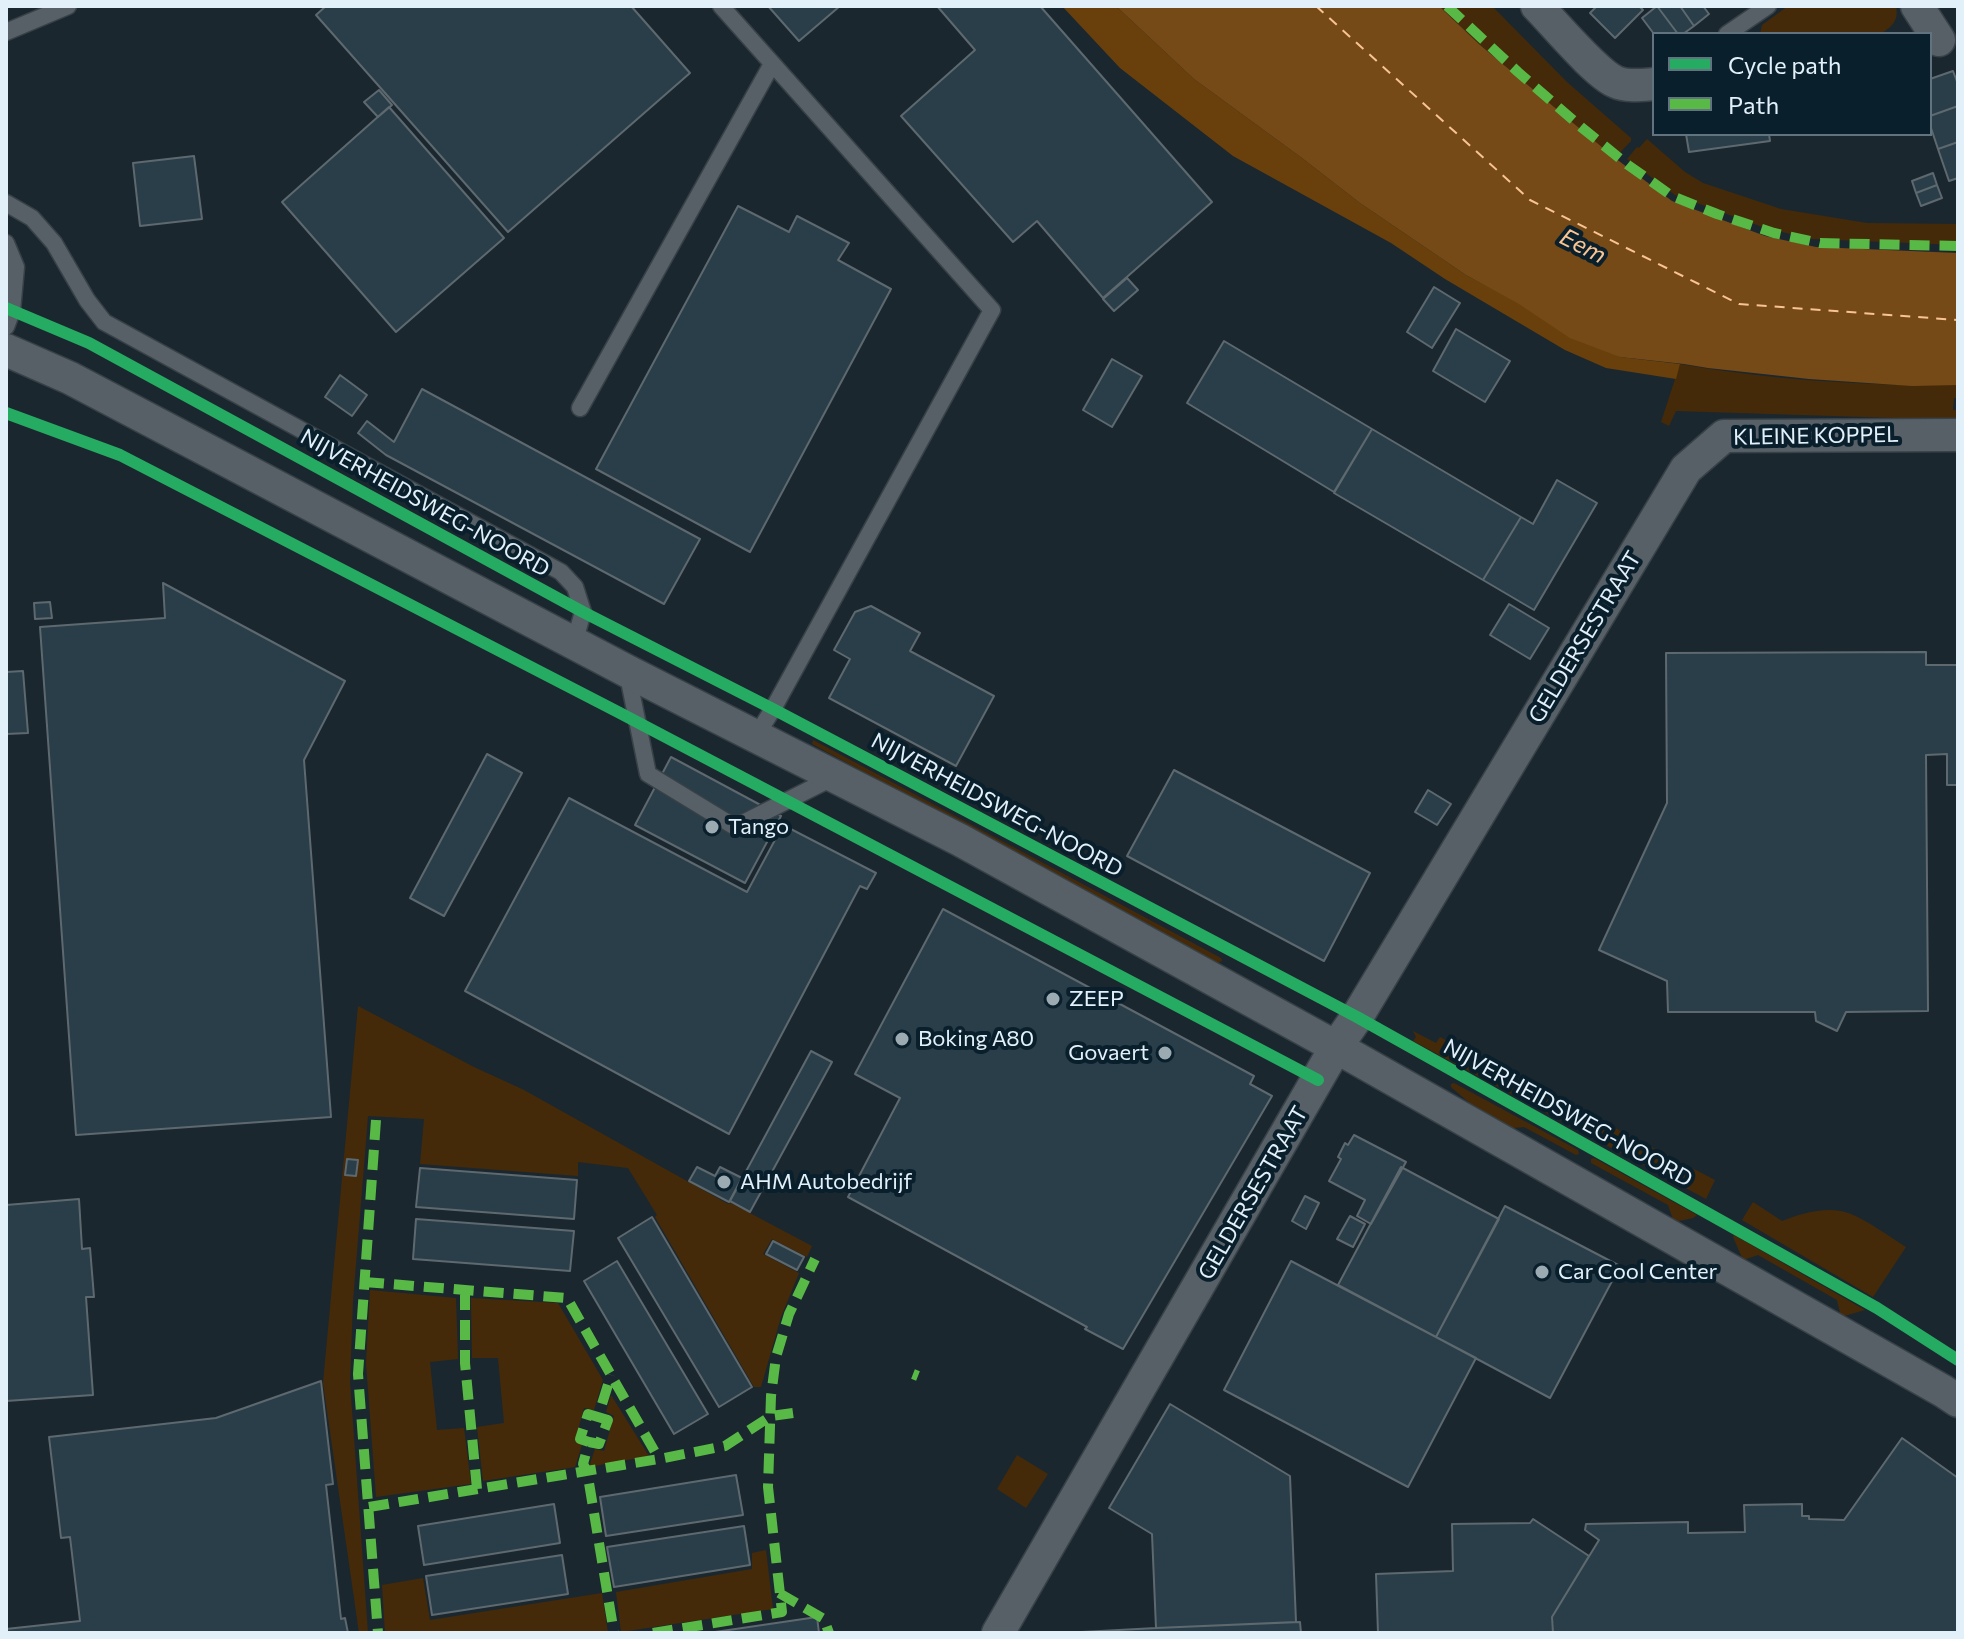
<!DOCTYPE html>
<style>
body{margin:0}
#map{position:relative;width:1964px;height:1639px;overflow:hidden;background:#1b272f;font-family:Commissioner,sans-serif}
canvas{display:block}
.frame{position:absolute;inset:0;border:8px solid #e2f0f9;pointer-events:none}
.legend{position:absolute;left:1652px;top:32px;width:280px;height:104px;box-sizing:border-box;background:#091f2c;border:2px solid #60737e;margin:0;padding:10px 14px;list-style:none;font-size:24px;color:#e2f0f9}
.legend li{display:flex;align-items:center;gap:16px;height:40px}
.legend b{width:40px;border:2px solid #60737e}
</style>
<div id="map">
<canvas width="1964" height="1639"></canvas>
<div class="frame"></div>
<ul class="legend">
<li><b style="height:10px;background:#26ab63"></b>Cycle path</li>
<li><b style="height:10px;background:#58b947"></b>Path</li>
</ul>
</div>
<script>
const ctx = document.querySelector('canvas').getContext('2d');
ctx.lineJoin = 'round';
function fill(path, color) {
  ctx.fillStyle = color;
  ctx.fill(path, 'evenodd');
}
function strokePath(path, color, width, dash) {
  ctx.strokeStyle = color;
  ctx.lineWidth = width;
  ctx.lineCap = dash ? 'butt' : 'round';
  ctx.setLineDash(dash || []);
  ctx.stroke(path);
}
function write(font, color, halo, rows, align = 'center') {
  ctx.font = font + ' Commissioner,sans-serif';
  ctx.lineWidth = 8;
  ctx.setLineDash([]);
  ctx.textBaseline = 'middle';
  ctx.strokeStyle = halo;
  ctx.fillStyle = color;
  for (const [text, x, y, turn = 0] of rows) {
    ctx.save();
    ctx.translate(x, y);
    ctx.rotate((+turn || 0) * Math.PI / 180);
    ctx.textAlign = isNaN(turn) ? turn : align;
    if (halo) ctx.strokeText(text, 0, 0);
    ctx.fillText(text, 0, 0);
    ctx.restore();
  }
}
fill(new Path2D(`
 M1439,6H1492L1567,82L1631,138V141L1615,158L1480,45Z
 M1788,6H1896C1899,21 1892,27 1880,34H1760L1762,25Z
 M1647,139L1685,172L1703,183L1781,209L1867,223L1958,224V245L1812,239L1765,228L1675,195L1627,159L1637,147L1639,148Z
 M1680,364C1771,380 1866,386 1958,385V398H1954L1953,410H1958V420L1676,411L1669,426L1661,422Z
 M813,740L1221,958L1222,961L1218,963L812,744Z
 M358,1006L474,1067L524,1090L728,1204L731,1203L812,1246L807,1257L772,1239L763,1254L799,1273L781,1317L761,1387H754L655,1217L657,1215L628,1168L578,1162V1176L420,1164L424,1119L368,1116L353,1301L350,1382L368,1633H359L323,1383Z
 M1413,1031L1436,1043L1440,1037L1715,1180L1706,1199L1413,1041L1416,1037Z
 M1454,1083L1578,1150L1579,1154L1576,1155L1524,1127L1502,1129L1496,1126L1451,1087V1084Z
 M1594,1158L1697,1215L1693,1218L1674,1222L1668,1205L1591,1163V1159Z
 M1753,1202L1782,1221C1802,1213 1830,1205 1851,1214C1870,1222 1888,1236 1906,1247L1873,1297L1742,1220Z
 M1734,1235L1865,1310L1841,1317L1837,1300L1758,1255L1743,1260L1733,1237Z
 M370,1290L456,1298L458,1359L430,1362L437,1430L464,1428L471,1484L376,1497L366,1363Z
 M471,1298L558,1303L603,1380L594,1410L584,1408L575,1441L582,1445L575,1467L483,1481L477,1427L504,1423L498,1358H472Z
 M611,1395L649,1456L589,1467L595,1449L604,1451L614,1416L606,1412Z
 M1017,1455L1048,1474L1026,1508L997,1489Z
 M766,1550L773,1609L621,1632L616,1592L752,1569V1553Z
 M423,1578L430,1620L602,1593L608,1633H385L382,1585Z`), '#452a09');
fill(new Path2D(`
 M1062,6H1116L1194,79L1302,158L1360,203L1466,275L1620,357L1680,364L1676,379L1606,368L1565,350L1445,279L1391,243L1233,156L1120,68Z`), '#69400c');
fill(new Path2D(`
 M1116,6H1439L1480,45L1615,158L1672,201L1765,236L1816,247L1958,253V385L1912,386L1809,379L1708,368L1684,364L1620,357L1570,338L1519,304L1466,275L1360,203L1302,158L1194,79Z`), '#764a17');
strokePath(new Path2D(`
 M1316,6L1530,200L1739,304L1958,320`), '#f9c492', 2, [10, 8]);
const building = new Path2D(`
 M326,6H631L690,73L508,232L316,15Z
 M768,6H840L799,41Z
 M937,6H1040L1212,202L1103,298L1037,221L1013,242L901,116L975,50Z
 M1597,6H1639L1643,10L1615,38L1590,13Z
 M1657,6L1678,34H1654L1642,18Z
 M1657,6H1680L1694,26L1683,34H1678Z
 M1680,6H1703L1709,14L1694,26Z
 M1953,71L1958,84V106L1930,116V79Z
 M379,90L392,105L378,117L364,102Z
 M1958,106V142L1938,149L1930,125V116Z
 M389,107L504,238L396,332L282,202Z
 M1686,134H1769L1770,141L1689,152Z
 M1958,142V178L1949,181L1938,149Z
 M194,156L202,219L140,226L133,163Z
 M1933,173L1937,185L1916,193L1912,181Z
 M1937,185L1942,198L1921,206L1916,193Z
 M738,206L789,232L797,216L849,243L838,260L891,289L750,552L596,469Z
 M1127,278L1138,290L1114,311L1103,299Z
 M1434,287L1460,303L1432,348L1407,332Z
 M1456,329L1510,361L1485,402L1433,371Z
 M1224,341L1372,429L1334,492L1187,403Z
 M1112,359L1142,376L1112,427L1083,410Z
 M340,375L367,395L352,416L325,397Z
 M422,389L700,539L664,604L386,455L358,433L367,421L394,442Z
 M1372,429L1521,517L1483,580L1334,493Z
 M1557,480L1597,503L1534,610L1483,580L1521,517L1533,524Z
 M163,583L345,681L304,760L331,1117L76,1135L40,627L165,618Z
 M50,602L52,618L35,619L34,603Z
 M1509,604L1549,628L1530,659L1490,635Z
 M871,606L920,633L910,651L994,696L956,766L829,698L850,659L834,650L855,612Z
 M1926,652V665H1958V785H1947V754L1926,755L1928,1011L1846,1012L1837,1031L1816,1021L1815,1012H1668L1667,981L1599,950L1667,803L1666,653Z
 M23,671L28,733L6,734V672Z
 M487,754L522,773L444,916L410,898Z
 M671,757L781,816L745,883L635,825Z
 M1174,770L1370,873L1324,961L1127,856Z
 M1428,790L1451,804L1437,825L1415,812Z
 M569,798L747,892L783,825L876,873L867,889L860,886L729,1134L465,991Z
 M943,909L1254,1076L1250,1084L1272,1096L1123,1349L1085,1329L1087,1327L848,1197L900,1098L855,1074Z
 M811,1051L832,1062L750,1212L730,1201Z
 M1354,1135L1406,1162L1371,1224L1357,1216L1365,1200L1329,1181L1341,1159L1338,1157L1345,1143L1348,1145Z
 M347,1159L358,1160L356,1176L345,1175Z
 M697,1167L715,1176L720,1167L742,1178L729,1202L689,1181Z
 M1401,1167L1499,1219L1436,1337L1338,1285Z
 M420,1168L577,1180L574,1219L416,1207Z
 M1305,1196L1319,1203L1306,1229L1292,1221Z
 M79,1199L82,1249L90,1248L94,1297H86L93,1395L6,1401V1205Z
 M1505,1206L1620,1266L1550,1398L1436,1337Z
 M1350,1216L1365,1224L1353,1247L1337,1239Z
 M652,1217L752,1387L719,1407L618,1238Z
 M416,1219L574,1231L570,1271L413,1259Z
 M773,1241L804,1257L797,1270L766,1254Z
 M617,1261L708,1414L674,1434L584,1281Z
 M1291,1261L1476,1358L1408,1487L1224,1390Z
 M321,1381L333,1484L326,1485L341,1619L345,1618L348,1633H6V1629L80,1621L70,1537L61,1538L49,1437L216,1418Z
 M1170,1404L1290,1476L1296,1622L1156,1628L1152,1534L1109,1508Z
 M1902,1438L1958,1478V1633H1553L1552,1617L1599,1540L1585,1530L1586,1524L1688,1522V1533L1745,1532L1744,1505L1802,1504V1516H1809V1519L1844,1520Z
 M736,1475L743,1515L606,1536L600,1497Z
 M554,1504L560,1543L424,1565L418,1526Z
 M1533,1519L1589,1556L1552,1617L1553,1633H1378L1376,1574L1453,1571L1452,1524L1530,1523Z
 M744,1526L750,1565L614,1587L607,1547Z
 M562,1555L568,1594L432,1615L426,1576Z
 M817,1617L819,1633L715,1632Z
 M1300,1622L1301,1633H1063L1156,1628Z`);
fill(building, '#293e48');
strokePath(building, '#5e686f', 2);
const lane = new Path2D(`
 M721,6L992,310L773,709L756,736
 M6,32L68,6
 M1727,34L1768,6
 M6,203L32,218L54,243L87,300L104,322L561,572L575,587L583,612L574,643
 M6,243L16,267L12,311L6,327
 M580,408L772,64
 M627,671L648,774L735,827L834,777`);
const street = new Path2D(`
 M1537,6C1554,23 1596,74 1616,82C1627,87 1642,85 1654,84
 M1917,6L1939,40
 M6,350L70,378L627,671L960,840L1336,1047L1943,1391L1958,1401
 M998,1633L1336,1047L1357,1017L1686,469L1724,436L1958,435`);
strokePath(lane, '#374147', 19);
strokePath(street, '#374147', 35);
strokePath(lane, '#576066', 16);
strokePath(street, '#576066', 32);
strokePath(new Path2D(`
 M1447,6L1518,72L1581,127L1628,165L1672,196L1717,214L1774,233L1820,243L1958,246
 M376,1120L358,1374L378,1633
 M364,1282L567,1298L659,1459
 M465,1290V1363L477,1489
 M913,1374L918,1376
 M598,1417L608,1420L599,1444L589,1442L583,1464L587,1471L614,1633
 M589,1442L580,1439L588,1414L598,1417L611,1375
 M369,1507L659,1459L725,1446L771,1416L793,1413
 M779,1593L824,1619L829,1633
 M653,1633L782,1612L768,1487L771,1396L776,1357L789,1314L815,1259`), '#58b947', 10, [20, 10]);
strokePath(new Path2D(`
 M6,308L89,343L583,612L773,709L1357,1017L1877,1308L1958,1360
 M6,413L120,455L618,712L1318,1080`), '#26ab63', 12);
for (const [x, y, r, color] of [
 [712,827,8,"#9caab2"],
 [1053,999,8,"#9caab2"],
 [902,1039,8,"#9caab2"],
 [1165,1053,8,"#9caab2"],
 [724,1182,8,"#9caab2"],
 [1542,1272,8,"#9caab2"]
]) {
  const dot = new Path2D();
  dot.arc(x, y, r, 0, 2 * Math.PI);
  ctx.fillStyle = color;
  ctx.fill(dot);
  strokePath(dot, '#091f2c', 3);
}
write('22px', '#e2f0f9', '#091f2c', [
 ["KLEINE KOPPEL",1816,436,-1],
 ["NIJVERHEIDSWEG-NOORD",425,503,29],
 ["GELDERSESTRAAT",1585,637,-59],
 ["NIJVERHEIDSWEG-NOORD",997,805,28],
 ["NIJVERHEIDSWEG-NOORD",1568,1113,29],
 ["GELDERSESTRAAT",1253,1193,-60]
]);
write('22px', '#e2f0f9', '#091f2c', [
 ["Tango",728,827],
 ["ZEEP",1069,999],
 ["Boking A80",918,1039],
 ["Govaert",1149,1053,"right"],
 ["AHM Autobedrijf",740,1182],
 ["Car Cool Center",1558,1272]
], 'left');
write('italic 24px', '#f9c492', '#091f2c', [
 ["Eem",1583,246,27]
]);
</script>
